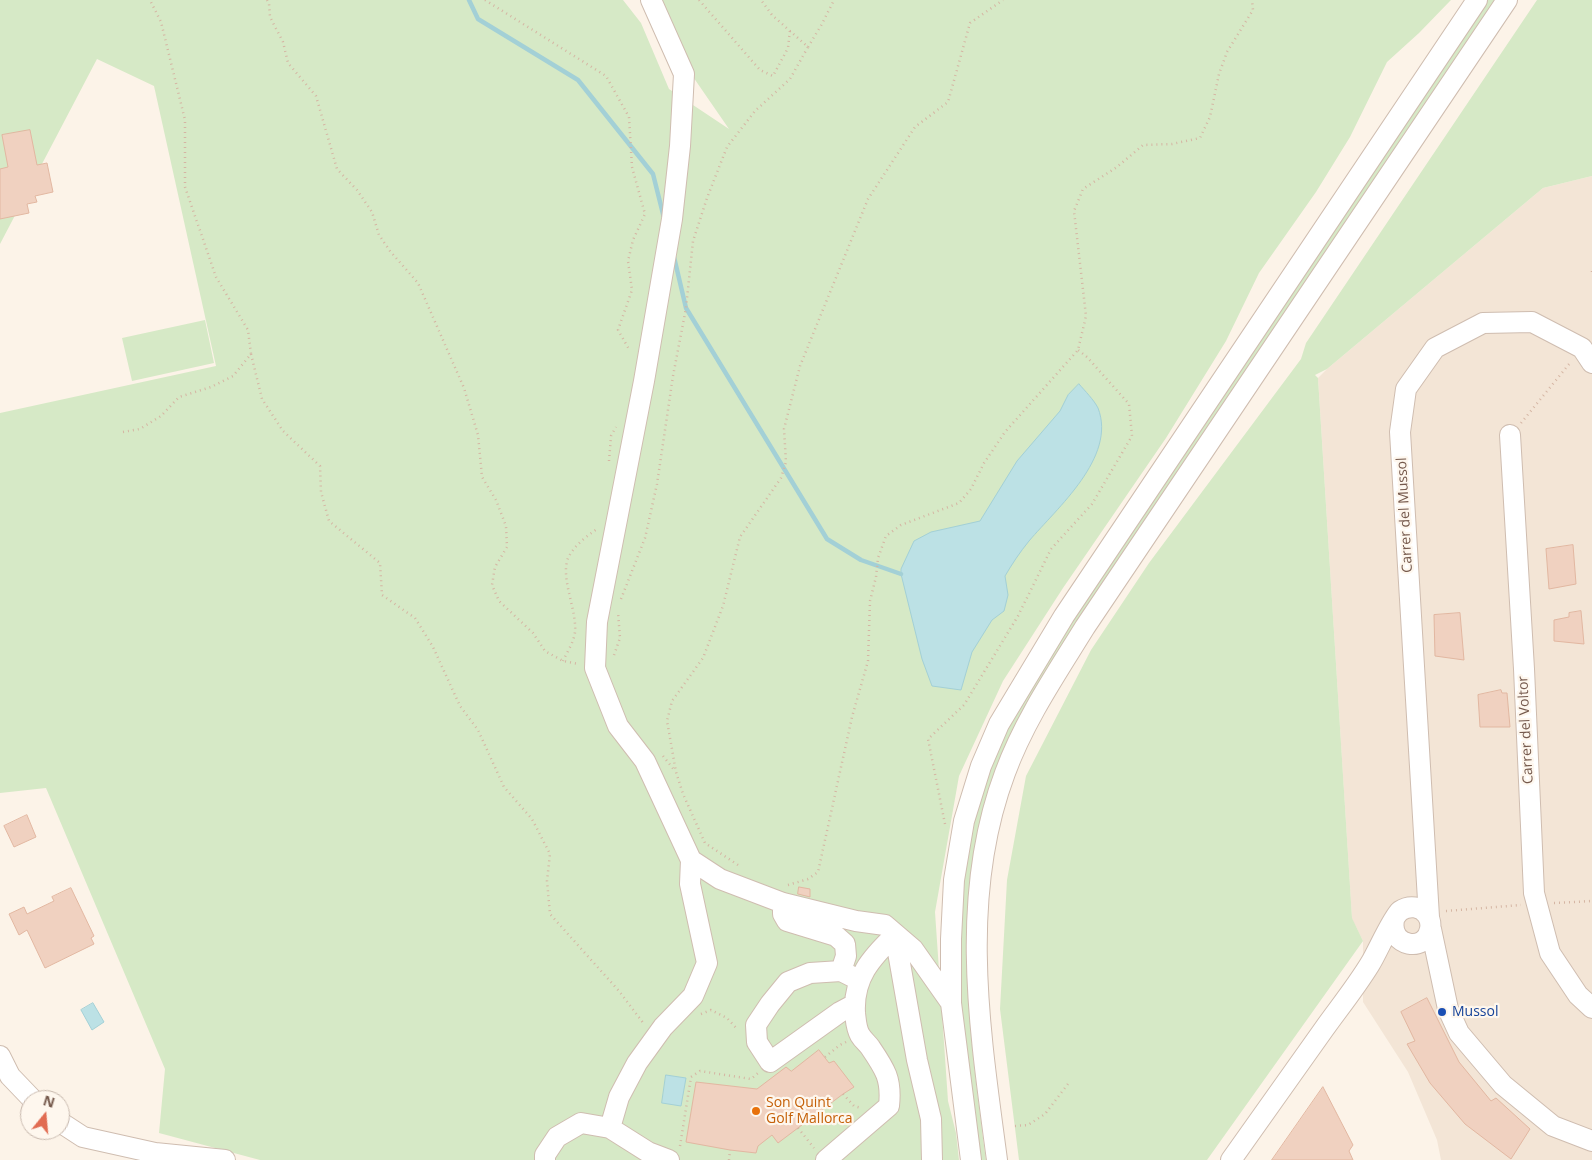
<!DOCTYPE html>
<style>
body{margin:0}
#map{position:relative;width:1592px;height:1160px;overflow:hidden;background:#fcf3e8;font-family:"Open Sans",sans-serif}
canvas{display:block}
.north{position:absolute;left:20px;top:1090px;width:50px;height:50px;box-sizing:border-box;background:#fef7ee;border:1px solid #c7b8ad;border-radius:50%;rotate:17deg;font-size:14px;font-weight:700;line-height:20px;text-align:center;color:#75594c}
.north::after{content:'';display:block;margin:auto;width:18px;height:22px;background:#e16c52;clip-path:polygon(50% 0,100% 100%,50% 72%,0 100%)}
</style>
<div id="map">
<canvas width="1592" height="1160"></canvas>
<div class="north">N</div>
</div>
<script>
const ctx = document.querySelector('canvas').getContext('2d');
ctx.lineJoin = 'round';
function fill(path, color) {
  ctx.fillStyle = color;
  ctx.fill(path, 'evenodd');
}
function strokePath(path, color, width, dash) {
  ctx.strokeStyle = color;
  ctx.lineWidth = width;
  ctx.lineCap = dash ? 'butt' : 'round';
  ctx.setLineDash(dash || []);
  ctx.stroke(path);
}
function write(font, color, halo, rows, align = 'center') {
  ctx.font = font + ' "Open Sans",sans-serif';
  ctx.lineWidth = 4.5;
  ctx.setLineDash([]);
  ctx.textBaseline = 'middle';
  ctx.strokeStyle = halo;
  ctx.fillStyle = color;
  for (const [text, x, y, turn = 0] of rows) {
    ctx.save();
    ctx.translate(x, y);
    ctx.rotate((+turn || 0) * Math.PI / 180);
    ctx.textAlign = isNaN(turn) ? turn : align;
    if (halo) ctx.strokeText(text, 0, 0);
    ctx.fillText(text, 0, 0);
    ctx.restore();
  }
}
fill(new Path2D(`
 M1592,176V1160H1441L1437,1140L1408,1072L1363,1002V941L1352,919L1318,378L1327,369L1543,188Z`), '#f3e5d6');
fill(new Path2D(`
 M0,0H623L641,23L669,89L729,129L640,0H1451L1419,33L1387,62L1350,137L1316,192L1259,273L1226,341L1166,438L1063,588L1003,681L959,776L935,912L948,1101L956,1133L959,1160H260L159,1133L165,1069L46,788L0,793V413L216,366L154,86L97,59L0,244Z
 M1488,0H1499L1161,500L979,832C955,940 972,1051 986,1160H977L961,1010L958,963L966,847L980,797L1003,736L1041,666Z
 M1537,0H1592V176L1543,188L1327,369L1315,375L1318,378L1352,918L1363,941L1207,1160H1019L1000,1009L1007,880L1026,776L1091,650L1149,563L1301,359L1306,343Z
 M205,320L214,363L132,381L122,338Z`), '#d6e9c6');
const water = new Path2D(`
 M1079,384C1085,391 1094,400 1098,408C1117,457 1057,508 1029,541C1020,552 1012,564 1005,576L1008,595L1004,611L992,620L972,652L961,690L932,686L922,659L901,574V569L914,541L931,532L980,521L1017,461L1060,411L1068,395Z
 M93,1003L104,1022L92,1030L81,1010Z
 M666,1075L686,1078L681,1106L662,1103Z`);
fill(water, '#bce1e5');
strokePath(water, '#a3d0d6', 1);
strokePath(new Path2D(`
 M469,0L478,19L578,80L653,174L664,218
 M674,257L686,308L827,539L861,560L901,574`), '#a3d0d6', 4.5);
const building = new Path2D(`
 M30,130L37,165L47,163L53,192L35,196L37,202L27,204L29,213L0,219V169L8,167L2,135Z
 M1573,545L1576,584L1549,589L1546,549Z
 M1581,611L1584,644L1554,641V620L1569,617V613Z
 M1460,613L1464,660L1435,656L1434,615Z
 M1501,690L1502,693H1507L1510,727H1480L1478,695Z
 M27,815L36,837L14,847L4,826Z
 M799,887L810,889V897L798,894Z
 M71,888L94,936L91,938L94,944L45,968L27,930L19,935L9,914L24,907L27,914L54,901L52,897Z
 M1427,998L1459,1062L1491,1101L1496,1098L1530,1129L1511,1159L1465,1124L1430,1083L1407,1044L1415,1041L1401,1012Z
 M819,1050L829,1063L834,1061L854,1087L843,1094L778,1143L772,1135L758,1146L756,1153L730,1150L686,1142L696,1082L757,1089L786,1067L791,1071Z
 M1323,1087L1353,1145L1349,1151L1353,1160H1272Z`);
fill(building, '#f0d1c0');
strokePath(building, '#e2b7a1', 1);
const minor = new Path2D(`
 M651,0L684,74L680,146L672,219L644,381L597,622L595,668L618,726L645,761L691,860L720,879L783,903L856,921L885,925L913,949L951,1003
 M1510,435L1524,669L1534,893L1550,953L1578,995L1592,1008
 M783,903V914L787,921L836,936L845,944L846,956L841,971
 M1429,917L1400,432L1406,389L1435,348L1483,323L1532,322L1582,348L1592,363
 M1431,929L1448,1009L1459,1033L1503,1085L1553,1126L1592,1141
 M895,935L917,1060L931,1119L932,1160
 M855,1004L840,1012L770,1062L757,1042L756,1025L770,1004L788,982L810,973L841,971L859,980
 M0,1056L10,1076L33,1100
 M60,1122L83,1137L155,1153L225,1160
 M610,1128L619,1097L637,1063L663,1027L693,996L707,963L690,884L691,860
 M545,1160V1155L557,1137L581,1123L610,1128L648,1152L669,1160
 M826,1160L889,1106C892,1079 885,1069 870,1047C867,1043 863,1040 860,1035C856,1028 856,1021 855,1013C853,978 871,958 895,935
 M971,1160L951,1003V939L954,880L964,821L981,766L999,724L1064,616L1477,0
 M997,1160C980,1032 958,898 1005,773C1024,721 1056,674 1085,627L1507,0
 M1231,1160C1262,1116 1293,1073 1324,1029C1339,1008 1356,987 1370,964C1377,953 1392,918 1400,911C1409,905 1421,906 1427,915C1430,919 1431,924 1430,929C1426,953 1389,947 1394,920`);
strokePath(minor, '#cfbdb0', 22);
strokePath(new Path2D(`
 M267,0L269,3L270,17L283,42L288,63L316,96L337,169L357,190L372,212L379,235L390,251L418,283L464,388L478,435L482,477L496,500L506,526L507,547L495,567L492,585L499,601L533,633L545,651L563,661L579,664
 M485,0L606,76L629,117L632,167L645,214L633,240L628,261L632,290L618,330L630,351
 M699,0L760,70L773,76L788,48L790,30
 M808,47L822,24L834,0
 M1592,271V275
 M251,354L262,399L283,431L320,466L321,492L329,521L380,563L382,595L415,618L433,647L460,706L478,730L504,787L532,819L550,854L547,881L550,914L619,991L644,1024
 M1521,423L1570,363
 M123,432L140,429L161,416L179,397L211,387L233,376L251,354L248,330L216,277L185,187V120L161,22L150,0
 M609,461L611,436L616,427
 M621,599L645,538L657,484L673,376L686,308L693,241L707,198L727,147L755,111L790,79L808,47L772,15L761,0
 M614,655L620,638L618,612
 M563,661C567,652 574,642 575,632C577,609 559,576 569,556C576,544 587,536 597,529
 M663,756L675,771
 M945,824L928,739L964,705L1018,616L1051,549L1092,504L1132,436L1129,404L1087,357L1078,350
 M738,865L705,843L683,794L676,772L667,721L672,701L703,658L723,606L740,537L781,478L786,462L784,429L800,366L868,199L915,127L948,102L970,23L1003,0
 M788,885L808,879L818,872L852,717L868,661L870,601L876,577L878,558L886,536L901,525L959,503L971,489L984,463L1005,432L1078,350L1086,316L1074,211L1083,189L1117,167L1143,145L1172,144L1200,138L1210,117L1219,74L1227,52L1253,10L1252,0
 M1554,903L1592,901
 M1446,911L1521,905
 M701,1014L711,1010L727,1018L738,1030
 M825,1057L840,1045L846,1042
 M843,1094L854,1106L861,1108
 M1015,1126L1028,1125L1045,1114L1068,1084
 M798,1128L814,1148
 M680,1146L691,1077L700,1071L751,1079L758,1073
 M729,1160L730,1150`), '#d5b5a3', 2.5, [1, 4]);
strokePath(minor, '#fff', 20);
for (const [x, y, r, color] of [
 [1442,1012,5,"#1a4fb4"],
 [756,1111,5,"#e8710a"]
]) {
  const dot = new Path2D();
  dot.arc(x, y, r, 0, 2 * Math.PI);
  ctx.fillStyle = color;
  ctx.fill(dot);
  strokePath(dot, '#fef7ee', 2);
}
write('14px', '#75594c', '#fef7ee', [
 ["Carrer del Mussol",1405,515,-93],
 ["Carrer del Voltor",1526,730,-93]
]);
write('14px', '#164399', '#fef7ee', [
 ["Mussol",1452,1012]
], 'left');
write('14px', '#c56008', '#fef7ee', [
 ["Son Quint",766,1103],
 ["Golf Mallorca",766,1119]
], 'left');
</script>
